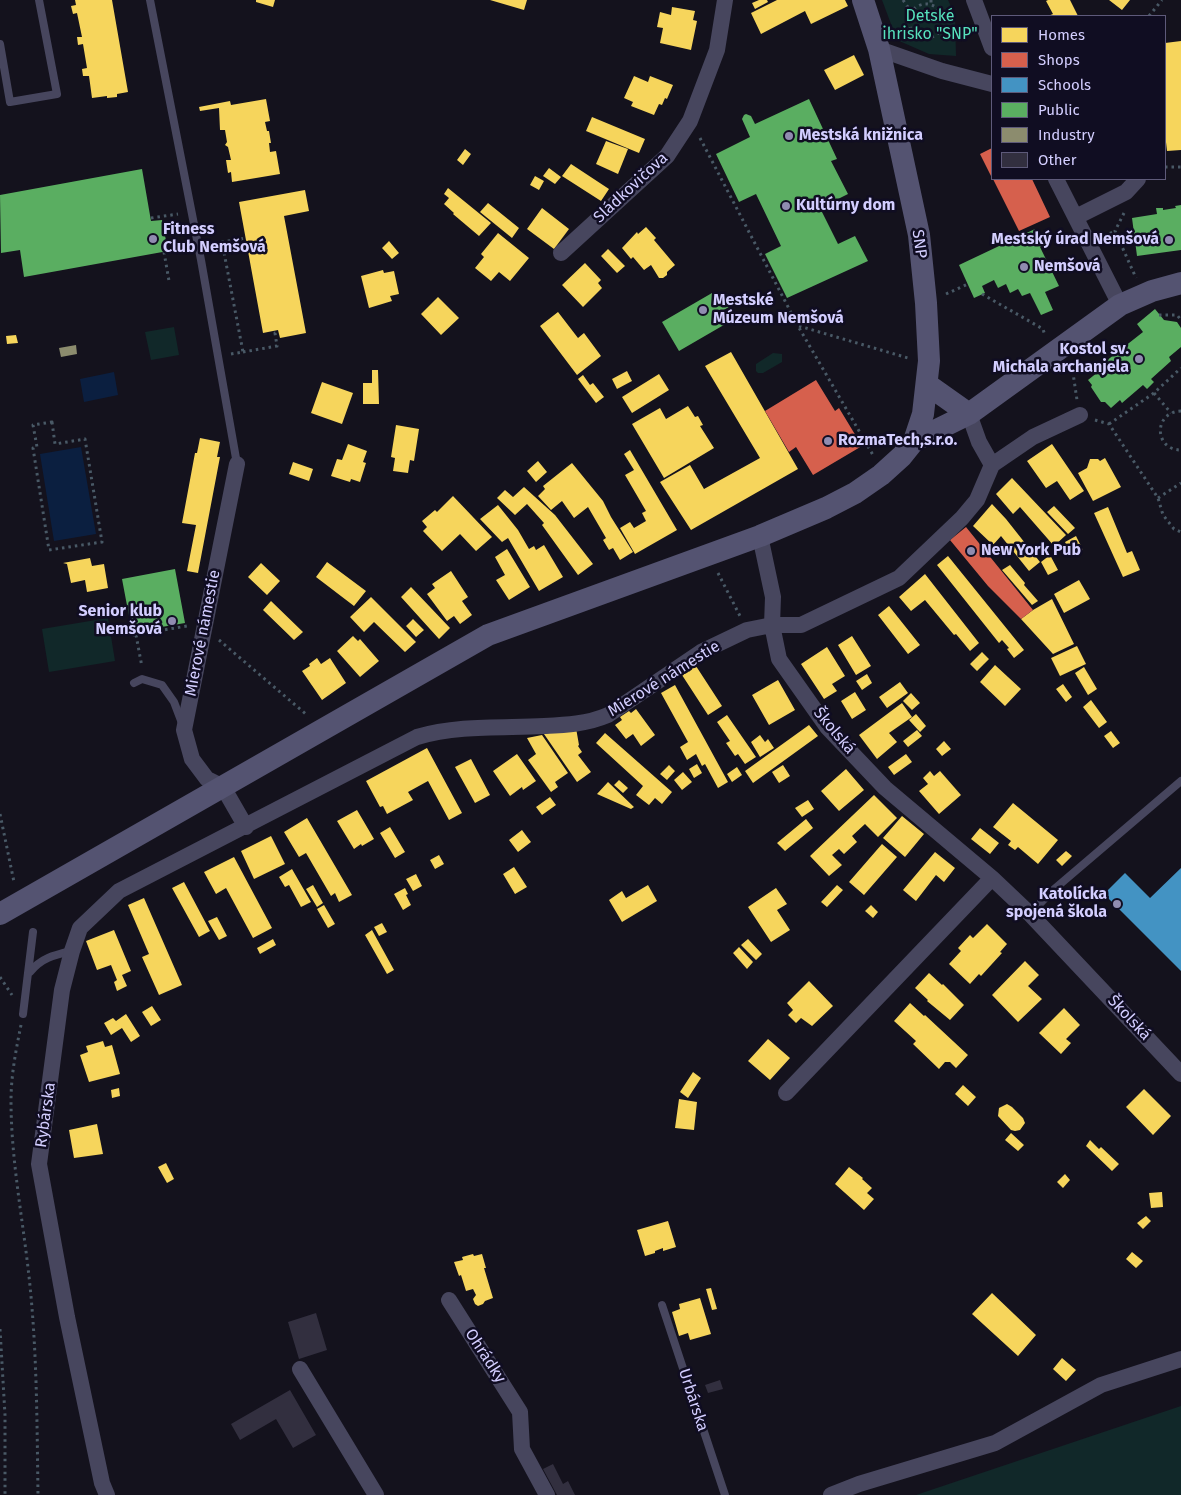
<!DOCTYPE html>
<meta charset="utf-8">
<style>
body{margin:0}
#map{position:relative;width:1181px;height:1495px;overflow:hidden;background:#14121d;font-family:"Fira Sans",sans-serif}
canvas{display:block}
.legend{position:absolute;left:991px;top:15px;width:175px;height:165px;box-sizing:border-box;background:#100d22;border:1px solid #5e5a7a;margin:0;padding:6px 9px;list-style:none;font-size:15px;color:#d3ceff}
.legend li{display:flex;align-items:center;gap:10px;height:25px}
.legend b{width:25px;border:1px solid #5e5a7a}
</style>
<div id="map">
<canvas width="1181" height="1495"></canvas>
<ul class="legend">
<li><b style="height:14px;background:#f6d55c"></b>Homes</li>
<li><b style="height:14px;background:#d6604d"></b>Shops</li>
<li><b style="height:14px;background:#4393c3"></b>Schools</li>
<li><b style="height:14px;background:#5aae61"></b>Public</li>
<li><b style="height:14px;background:#8c8c6e"></b>Industry</li>
<li><b style="height:14px;background:#322f3f"></b>Other</li>
</ul>
</div>
<script>
const ctx = document.querySelector('canvas').getContext('2d');
ctx.lineJoin = 'round';
function fill(path, color) {
  ctx.fillStyle = color;
  ctx.fill(path, 'evenodd');
}
function strokePath(path, color, width, dash) {
  ctx.strokeStyle = color;
  ctx.lineWidth = width;
  ctx.lineCap = dash ? 'butt' : 'round';
  ctx.setLineDash(dash || []);
  ctx.stroke(path);
}
function write(font, color, halo, rows, align = 'center') {
  ctx.font = font + ' "Fira Sans",sans-serif';
  ctx.lineWidth = 5;
  ctx.setLineDash([]);
  ctx.textBaseline = 'middle';
  ctx.strokeStyle = halo;
  ctx.fillStyle = color;
  for (const [text, x, y, turn = 0] of rows) {
    ctx.save();
    ctx.translate(x, y);
    ctx.rotate((+turn || 0) * Math.PI / 180);
    ctx.textAlign = isNaN(turn) ? turn : align;
    if (halo) ctx.strokeText(text, 0, 0);
    ctx.fillText(text, 0, 0);
    ctx.restore();
  }
}
fill(new Path2D(`
 M882,0H948L955,15L956,56L929,54L897,40Z
 M174,327L179,355L151,360L145,332Z
 M773,353L782,354V362L763,373H758L756,371V364Z
 M108,618L115,661L49,672L42,629Z
 M1181,1406V1495H916Z`), '#112829');
fill(new Path2D(`
 M114,372L118,395L84,402L80,379Z
 M81,447L96,534L54,541L40,454Z`), '#0b1f40');
fill(new Path2D(`
 M75,0H112L128,92L117,94V97L107,98V96L92,98L89,76H83L82,69L87,68L83,44L78,45L77,37H82L77,13L73,14L71,6L76,5Z
 M256,0H275L273,7L256,2Z
 M490,0H527L524,10Z
 M759,0H767L768,2L755,9L752,3Z
 M777,0H845L848,6L811,24L805,11L761,34L751,13Z
 M1048,0H1070L1078,16H1048L1053,14L1046,1Z
 M1109,0H1130L1122,10Z
 M672,7L695,11L693,20L697,21L691,50L660,43L663,28L657,27L660,12L671,15Z
 M1181,41V150L1167,151L1165,133V129H1166L1165,114V43Z
 M854,55L864,75L835,90L824,70Z
 M634,76L648,82L650,76L673,85L667,99L665,98L662,105L659,104L654,115L631,106L633,102L624,98Z
 M266,99L270,121L265,122L267,131H269L271,143H269L270,152L276,151L280,174L232,182L231,172L228,173L226,160H231L228,147L225,145L227,142L225,130H220L219,108L200,111L199,107L230,101L231,105Z
 M592,117L645,139L639,153L586,131Z
 M606,141L628,149L618,174L596,164Z
 M465,149L471,154L463,165L457,160Z
 M571,164L609,189L601,201L562,176Z
 M549,168L561,177L555,184L543,176Z
 M535,176L544,181L539,190L530,185Z
 M448,188L491,223L479,236L453,214L454,213L444,204L449,198L444,194Z
 M305,190L309,211L284,216L306,333L280,338L278,330L263,333L239,202Z
 M488,203L519,228L512,238L480,212Z
 M542,208L569,229L554,249L527,229Z
 M646,227L656,238L654,240L675,265L667,272V275L663,278H659L651,265L644,270L633,257L631,259L622,248L637,232L638,234Z
 M498,233L529,258L510,281L499,272L491,281L475,268L484,257L481,254Z
 M389,241L399,253L392,259L382,248Z
 M608,249L625,266L617,273L601,256Z
 M585,263L601,280L598,283L602,288L583,307L562,285Z
 M383,270L384,273L394,271L399,294L390,296L392,301L369,308L361,276Z
 M438,297L459,318L441,335L421,314Z
 M558,312L578,338L584,333L601,356L577,375L540,326Z
 M16,335L18,343L7,344L6,336Z
 M731,352L798,469L691,530L660,482L690,465L704,489L760,458L705,366Z
 M372,370H378L379,404H363V383H372Z
 M627,371L632,381L617,389L612,379Z
 M659,374L669,390L632,413L622,397Z
 M583,375L590,385L593,383L604,397L596,403L578,379Z
 M322,382L353,393L342,424L311,413Z
 M688,406L695,417L698,416L703,425L700,426L714,448L664,478L632,424L660,408L666,419Z
 M396,425L419,429L414,461L410,460L408,473L393,471L395,458L391,457Z
 M200,438L220,442L217,457H220L198,573L187,571L196,525L182,523L195,453H197Z
 M348,444L367,451L363,462L366,463L360,482L351,479L350,482L331,476L337,459L342,460Z
 M1052,444L1084,491L1070,500L1057,481L1046,488L1027,461Z
 M630,450L677,530L635,554L620,528L630,522L634,528L646,521L642,513L646,511L625,475L634,470L624,454Z
 M1105,458L1121,487L1093,501L1078,473L1087,468L1090,459H1098L1100,461Z
 M538,461L547,472L536,482L527,471Z
 M293,462L313,469L309,481L289,474Z
 M572,463L603,501L611,517L633,552L620,560L613,548L609,550L603,540L606,538L588,507L574,518L562,501L551,510L538,496L545,489L543,486Z
 M1012,478L1066,535L1054,546L1020,507L1013,514L996,494Z
 M524,487L555,515L593,564L578,575L542,525L544,523L527,504L515,515L497,498L505,490L513,497Z
 M453,496L492,537L476,551L460,534L442,551L423,531L427,527L422,521L435,510L437,512Z
 M992,504L1006,519L1040,562L1029,571L1001,536L993,545L973,526Z
 M498,505L518,530L529,549L534,546L536,550L544,545L563,577L539,591L508,538L502,542L480,519Z
 M1054,506L1075,528L1068,534L1047,512Z
 M1108,507L1127,553L1132,551L1140,570L1123,577L1094,513Z
 M1076,536L1083,550L1072,557L1065,542Z
 M507,549L530,587L509,600L496,580L505,575L495,557Z
 M1050,555L1058,570L1048,575L1041,562Z
 M948,556L1024,650L1014,658L1007,649L1009,648L1002,640L999,643L937,565Z
 M90,558L92,566L104,564L108,588L87,592L85,580L71,583L67,564L63,563Z
 M327,562L366,591L354,606L316,577Z
 M261,563L280,581L267,595L248,577Z
 M1010,565L1025,583L1024,585L1038,601L1032,605L1002,570Z
 M451,571L468,597L462,601L472,615L460,624L454,616L447,621L427,594L435,588L432,584Z
 M925,574L979,643L970,651L956,634L954,635L925,600L911,611L899,597Z
 M1079,580L1090,599L1064,613L1054,594Z
 M411,587L450,628L439,639L401,597Z
 M371,597L416,642L405,652L374,622L364,632L350,617Z
 M1052,599L1074,644L1053,654L1021,619L1033,610Z
 M271,601L303,632L294,640L263,610Z
 M889,606L920,645L908,654L878,615Z
 M413,619L424,630L416,637L406,626Z
 M353,636L358,641L360,639L379,661L360,677L337,651Z
 M852,636L871,666L856,675L838,645Z
 M1077,646L1086,664L1060,676L1051,658Z
 M827,647L845,676L832,684L837,691L824,699L801,664Z
 M982,652L989,659L977,671L970,664Z
 M317,658L321,664L330,658L346,683L322,700L302,671L310,666L309,664Z
 M995,665L1021,689L1005,706L980,682Z
 M696,666L722,706L708,715L682,675Z
 M1084,667L1097,689L1088,695L1075,673Z
 M867,674L872,683L862,690L856,681Z
 M778,680L795,710L769,725L752,695Z
 M900,682L908,693L887,708L879,697Z
 M1063,684L1072,697L1066,702L1056,689Z
 M675,685L728,782L718,788L705,764L702,766L696,754L687,760L680,747L688,742L661,693Z
 M855,692L866,710L852,719L841,701Z
 M911,693L920,703L912,710L903,701Z
 M1091,700L1107,722L1099,728L1083,707Z
 M902,703L912,717L889,733L897,742L877,759L859,735Z
 M636,709L655,735L641,746L633,734L626,739L615,725L622,720L620,717L629,711L631,713Z
 M916,714L926,726L920,732L909,720Z
 M727,715L756,757L745,764L738,754L735,756L726,743L730,741L717,722Z
 M809,725L818,736L753,783L745,771Z
 M576,728L579,745L578,746L582,752L578,755L591,772L577,782L544,734Z
 M917,730L922,736L908,747L903,741Z
 M1111,731L1120,743L1113,748L1104,736Z
 M605,733L672,792L662,804L655,798L649,805L636,795L643,786L596,743Z
 M542,735L568,773L555,782L558,787L551,792L528,760L536,754L527,738Z
 M760,735L765,742L768,739L774,748L760,757L751,742Z
 M944,741L951,749L942,756L936,749Z
 M427,748L462,813L449,820L428,781L408,792L413,800L387,814L383,806L380,807L366,781Z
 M517,754L536,781L523,790L522,787L510,796L493,771Z
 M906,754L912,762L894,775L888,767Z
 M471,759L490,795L475,803L455,767Z
 M697,764L702,773L694,778L689,769Z
 M669,765L675,771L667,780L660,774Z
 M783,765L790,776L779,783L772,772Z
 M737,767L742,775L732,782L727,774Z
 M846,769L864,790L839,811L821,791Z
 M930,771L934,776L940,771L961,795L939,814L919,791L928,784L923,778Z
 M683,772L692,782L682,790L674,780Z
 M619,780L628,788L623,793L614,785Z
 M608,782L634,807L631,809L597,794Z
 M874,795L897,818L878,837L865,824L852,836L857,842L844,854L839,849L832,855L842,865L829,876L810,856Z
 M550,797L556,805L542,815L536,807Z
 M808,800L814,809L802,817L795,808Z
 M1013,803L1058,840L1038,864L1018,847L1015,850L1008,845L1011,841L993,827Z
 M357,810L374,839L362,846L361,844L354,849L337,821Z
 M902,816L924,834L905,857L883,838Z
 M307,818L352,895L339,902L335,893L331,896L306,853L299,857L284,832Z
 M806,819L813,828L785,851L777,843Z
 M390,827L405,852L395,858L380,833Z
 M980,828L999,843L990,854L971,839Z
 M522,830L531,842L518,852L509,840Z
 M271,836L285,864L254,879L241,851Z
 M882,844L897,857L864,895L849,882Z
 M1066,851L1072,856L1062,866L1056,860Z
 M935,852L955,868L944,882L936,875L916,901L903,890Z
 M439,855L444,864L435,869L430,860Z
 M234,857L272,928L253,938L226,888L216,894L204,872Z
 M514,867L527,887L515,894L503,874Z
 M292,869L311,902L301,907L289,885L285,887L279,877Z
 M416,874L422,886L413,891L406,879Z
 M184,882L210,931L199,937L172,888Z
 M313,885L323,903L317,907L306,889Z
 M648,885L657,901L622,922L609,900L622,891L626,898Z
 M837,885L843,890L827,907L821,902Z
 M405,888L408,894L406,895L411,905L403,910L394,894Z
 M776,888L787,904L777,910L790,930L771,942L748,907Z
 M144,898L182,985L159,995L142,957L149,954L128,905Z
 M324,905L335,924L328,928L317,909Z
 M871,905L878,912L873,918L865,911Z
 M217,917L227,936L219,940L208,921Z
 M382,923L387,932L379,936L374,927Z
 M987,924L1007,944L1000,952L1002,953L981,976L979,974L970,984L949,964L961,951L958,948L970,935L973,938Z
 M114,930L131,971L122,975L127,986L117,991L114,982L117,980L111,965L97,970L86,941Z
 M372,930L394,970L387,974L365,935Z
 M273,939L276,945L260,954L257,948Z
 M748,939L762,954L756,960L741,945Z
 M739,947L753,962L747,969L733,953Z
 M1025,961L1039,975L1028,986L1042,999L1018,1022L992,995Z
 M929,973L942,985L943,984L964,1005L950,1020L927,1001L928,1000L915,988Z
 M809,981L833,1006L812,1026L801,1018L796,1023L788,1015L793,1010L787,1003Z
 M910,1003L924,1016L925,1015L968,1055L956,1068L950,1062H945L939,1069L913,1044L916,1041L894,1021Z
 M152,1006L161,1020L151,1026L142,1012Z
 M1064,1008L1080,1025L1066,1039L1071,1043L1061,1054L1039,1033Z
 M126,1014L140,1036L131,1042L122,1028L111,1035L104,1023L113,1018L116,1021Z
 M768,1039L790,1058L770,1080L748,1061Z
 M103,1041L105,1047L112,1045L120,1074L89,1082L80,1055L88,1052L86,1046Z
 M693,1072L701,1078L688,1098L680,1092Z
 M963,1085L976,1097L968,1106L955,1094Z
 M119,1088L120,1096L112,1098L111,1090Z
 M1144,1089L1171,1116L1153,1135L1126,1107Z
 M679,1099L697,1102L694,1130L675,1128Z
 M1007,1104L1012,1107L1023,1118L1025,1123L1020,1130L1015,1131L1011,1130L998,1116L999,1108Z
 M97,1124L103,1154L74,1158L69,1130Z
 M1011,1133L1024,1145L1018,1151L1005,1140Z
 M1090,1140L1099,1149L1101,1147L1119,1164L1112,1171L1086,1146Z
 M166,1163L174,1179L167,1183L158,1167Z
 M849,1167L863,1178L862,1179L872,1188L867,1193L874,1199L864,1210L835,1184Z
 M1065,1174L1070,1180L1063,1188L1057,1182Z
 M1162,1192L1163,1207L1151,1208L1149,1193Z
 M1146,1216L1151,1221L1143,1229L1137,1223Z
 M668,1221L676,1247L663,1251V1248L655,1251V1253L645,1256L637,1230Z
 M1132,1252L1143,1261L1136,1268L1126,1259Z
 M473,1254L474,1256L482,1254L486,1268H484L493,1298L485,1301L483,1304L478,1306L475,1304L473,1299L476,1295L473,1289L466,1291L461,1275L459,1276L454,1262L463,1260L462,1257Z
 M711,1288L717,1309L712,1310L706,1289Z
 M992,1293L1036,1335L1018,1356L972,1314Z
 M700,1298L711,1334L690,1340L688,1333L679,1336L672,1312L680,1309L679,1304Z
 M1062,1358L1076,1370L1066,1381L1053,1369Z`), '#f6d55c');
fill(new Path2D(`
 M992,148V178L980,154Z
 M993,179H1032L1050,217L1019,231Z
 M816,380L835,411L839,408L862,446L813,475L796,447L789,452L765,411Z
 M966,527L1033,610L1021,619L988,586L950,540Z`), '#d6604d');
fill(new Path2D(`
 M1181,868V971L1104,894L1125,873L1150,898Z`), '#4393c3');
fill(new Path2D(`
 M809,99L837,159L831,161L848,194L820,208L838,244L855,236L868,261L787,298L765,254L781,246L756,194L739,202L716,154L750,137L742,119L744,115L746,114L751,116L755,124Z
 M142,169L151,221L162,220L168,251L24,277L20,250L1,253L0,195Z
 M1181,205V250L1137,256L1132,218L1157,214L1156,208H1163V210L1176,208L1175,206Z
 M1035,229L1043,245L1040,247L1059,286L1045,292L1053,310L1041,315L1030,293L1022,296L1018,289L1010,293L1006,284L998,288L994,280L982,286L985,293L974,298L959,265Z
 M712,293L716,300L728,294L734,304L722,311L729,322L679,351L662,322Z
 M1155,309L1164,320L1177,322L1181,328V347L1169,357L1171,361L1151,379L1154,382L1147,389L1143,385L1122,403L1120,400L1111,408L1105,402H1101L1091,387L1092,385L1088,380L1098,372L1096,369L1143,332L1137,324Z
 M175,569L185,623L132,632L122,579Z`), '#5aae61');
fill(new Path2D(`
 M76,345L77,354L61,357L59,348Z`), '#8c8c6e');
fill(new Path2D(`
 M316,1313L327,1350L299,1359L288,1322Z
 M720,1380L723,1389L708,1393L705,1385Z
 M290,1390L316,1435L293,1448L276,1419L240,1440L231,1424Z
 M553,1464L563,1484L568,1481L575,1495H557L543,1469Z`), '#322f3f');
strokePath(new Path2D(`
 M903,0L912,13
 M931,0V6
 M909 21a17 17 0 1 1 34 0a17 17 0 1 1-34 0Z
 M1149,16L1162,0
 M700,138L798,326L873,455
 M1165,167H1181
 M1124,213L1115,231L1136,278
 M151,218L178,214
 M1104,236L1115,231
 M164,252L169,281
 M946,294L968,284
 M982,294L1043,329L1045,336
 M1159,315H1177L1181,320
 M799,326L908,358
 M243,352L277,346L275,333H278
 M231,354L243,352L222,242L246,238
 M1068,366L1073,373L1077,400
 M1154,393L1171,413
 M1181,411C1153,412 1154,450 1181,450
 M1095,420L1109,424L1158,498L1163,515L1174,529L1181,532
 M52,422L55,444L85,439L102,542L49,550L33,448L37,447L33,425Z
 M1109,424L1154,393L1181,368
 M1158,498L1181,483
 M718,573L740,616
 M133,635L187,626
 M136,635L142,667
 M219,640L307,715
 M0,814L14,882
 M0,977L12,995
 M21,1025C16,1050 11,1075 11,1101C11,1162 24,1225 30,1286C37,1355 37,1425 38,1495
 M0,1329L5,1415V1495`), '#495966', 3, [2.5, 4]);
strokePath(new Path2D(`
 M150,0L201,260L237,464
 M0,44L10,102L57,94L39,0
 M134,683L142,679L162,685L174,702L182,723
 M1030,914L1052,891L1181,781
 M30,972C41,958 54,955 71,951
 M23,1014L33,932
 M662,1305L725,1495`), '#47465e', 8);
strokePath(new Path2D(`
 M974,0L992,48
 M879,49L942,71L992,84
 M1056,179L1120,305
 M1076,217L1126,192L1138,179
 M561,253L667,156L690,121L717,50L725,0
 M969,414L979,442L992,465
 M237,464L184,730L192,759L207,779L223,787L246,827
 M760,536L773,597L772,625L779,659L827,727L885,788L992,878L1030,914L1181,1074
 M786,1093L992,878
 M449,1300L520,1412L522,1449L547,1495
 M300,1369L376,1495
 M107,1495L102,1483L67,1317L39,1164L62,990L72,951L80,928L119,891L417,737C457,725 502,728 544,726C566,725 587,724 608,715L701,652L747,630L772,625H801L899,578L962,518L977,500L992,465L1033,437L1080,415
 M831,1495L859,1484L995,1443L1101,1385L1181,1359`), '#47465e', 16);
strokePath(new Path2D(`
 M863,0L879,49L919,235L926,303L929,361L923,414L914,441
 M928,385L969,414
 M0,914L488,635L760,536L826,508L855,493L881,475L902,456L914,441L969,414L1120,305L1152,291L1181,283`), '#545371', 22);
for (const [x, y, r, color] of [
 [789,136,5,"#908cb0"],
 [786,206,5,"#908cb0"],
 [153,239,5,"#908cb0"],
 [1169,240,5,"#908cb0"],
 [1024,267,5,"#908cb0"],
 [703,310,5,"#908cb0"],
 [1139,359,5,"#908cb0"],
 [828,441,5,"#908cb0"],
 [971,551,5,"#908cb0"],
 [172,621,5,"#908cb0"],
 [1117,904,5,"#908cb0"]
]) {
  const dot = new Path2D();
  dot.arc(x, y, r, 0, 2 * Math.PI);
  ctx.fillStyle = color;
  ctx.fill(dot);
  strokePath(dot, '#100d22', 2);
}
write('16px', '#57e2bd', '#100d22', [
 ["Detské",930,17],
 ["ihrisko \"SNP\"",930,35]
]);
write('bold 16px', '#d3ceff', '#100d22', [
 ["Mestská knižnica",799,136],
 ["Kultúrny dom",796,206],
 ["Fitness",163,230],
 ["Club Nemšová",163,248],
 ["Mestský úrad Nemšová",1159,240,"right"],
 ["Nemšová",1034,267],
 ["Mestské",713,301],
 ["Múzeum Nemšová",713,319],
 ["Kostol sv.",1129,350,"right"],
 ["Michala archanjela",1129,368,"right"],
 ["RozmaTech,s.r.o.",838,441],
 ["New York Pub",981,551],
 ["Senior klub",162,612,"right"],
 ["Nemšová",162,630,"right"],
 ["Katolícka",1107,895,"right"],
 ["spojená škola",1107,913,"right"]
], 'left');
write('16px', '#d3ceff', '#100d22', [
 ["Sládkovičova",631,188,-43],
 ["SNP",919,244,82],
 ["Mierové námestie",203,633,-79],
 ["Mierové námestie",664,679,-32],
 ["Školská",834,731,50],
 ["Školská",1129,1018,47],
 ["Rybárska",46,1115,-82],
 ["Ohrádky",485,1356,57],
 ["Urbárska",693,1400,72]
]);
</script>
